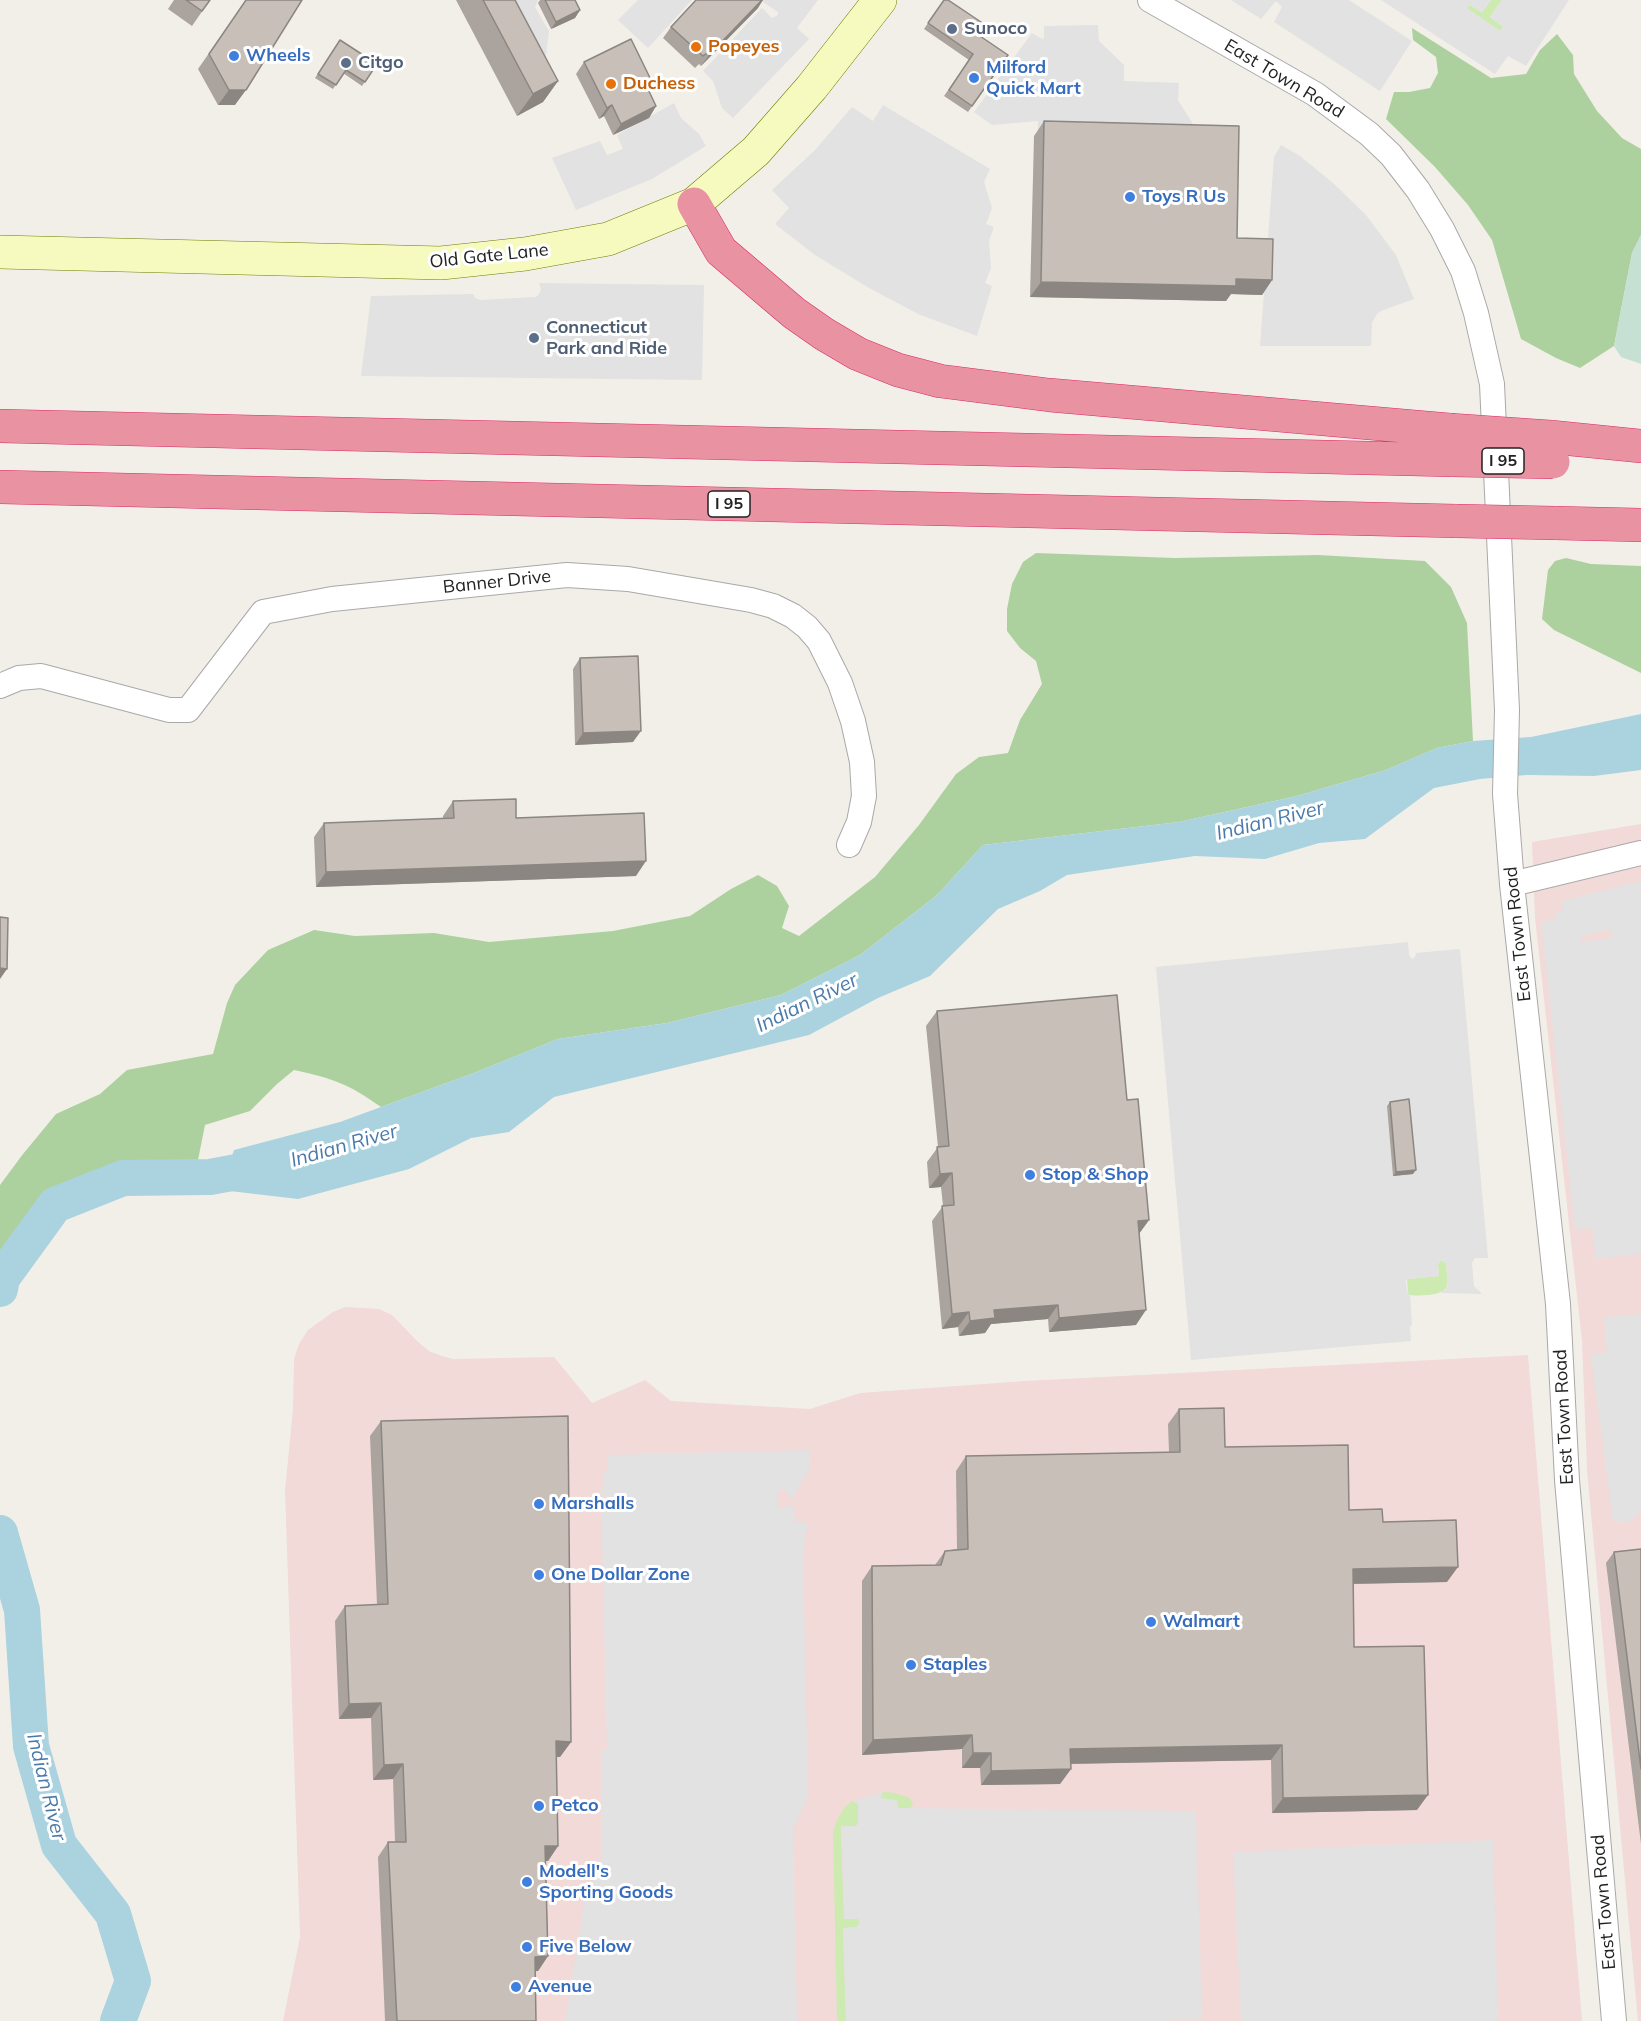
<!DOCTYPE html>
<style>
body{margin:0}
canvas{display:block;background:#f2efe9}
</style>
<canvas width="1641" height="2021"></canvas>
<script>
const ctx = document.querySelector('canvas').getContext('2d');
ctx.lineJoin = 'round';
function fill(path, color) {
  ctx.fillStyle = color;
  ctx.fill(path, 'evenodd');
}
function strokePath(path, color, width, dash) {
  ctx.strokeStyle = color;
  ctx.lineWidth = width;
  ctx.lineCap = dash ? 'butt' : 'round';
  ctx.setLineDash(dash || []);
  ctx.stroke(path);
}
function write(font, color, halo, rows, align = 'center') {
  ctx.font = font + ' Mulish,sans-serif';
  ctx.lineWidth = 6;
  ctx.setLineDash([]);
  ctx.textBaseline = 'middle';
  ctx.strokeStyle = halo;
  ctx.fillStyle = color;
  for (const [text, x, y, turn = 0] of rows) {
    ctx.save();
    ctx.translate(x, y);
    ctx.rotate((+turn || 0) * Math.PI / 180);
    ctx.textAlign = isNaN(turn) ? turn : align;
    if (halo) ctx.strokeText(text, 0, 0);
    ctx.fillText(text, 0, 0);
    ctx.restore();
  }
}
fill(new Path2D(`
 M1641,824V2021H1638L1587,1470L1582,1341L1535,918L1532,842Z
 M345,1307L379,1309L392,1315L417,1341L429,1351L442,1356L453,1359L554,1357L592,1403L645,1380L671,1401L810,1409L860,1393L1025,1381L1528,1355L1582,2021H283L300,1937L285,1491L293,1408L294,1359L299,1344L308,1330L333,1312Z`), '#f2dad9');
fill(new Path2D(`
 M1491,0H1502L1490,17L1503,27L1500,31L1466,8L1470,5L1482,12Z
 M1441,1260L1446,1263C1446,1270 1450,1282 1446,1288C1442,1296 1416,1296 1408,1295L1407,1279L1439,1276L1438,1264Z
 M883,1792L895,1793L910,1798L913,1804L911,1808H897L880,1798Z
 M853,1801L858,1804V1824L856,1826L841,1827L844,1918L858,1919L860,1923L857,1927L843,1928L846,2021H837L833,1832C837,1820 841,1808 853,1801Z`), '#cdebb0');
fill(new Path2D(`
 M1412,28L1491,78L1526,74L1540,50L1557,34L1573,55L1574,74L1597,111L1622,138L1641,149V235L1632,253L1614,346L1580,368L1556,358L1521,339L1492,240L1468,205L1435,167L1386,119L1394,92H1409L1430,88L1438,73L1436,57L1413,40Z
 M1036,553L1175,558L1318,555L1425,561L1451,587L1467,623L1473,741L1437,748L1386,770L1297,796L1179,822L983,845L936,896L860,955L781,995L667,1023L558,1039L474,1073L381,1107C349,1084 332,1078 294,1070L277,1084L250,1111L205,1125L198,1160L185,1186L136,1193L115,1190L65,1192L42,1212L0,1264V1185L23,1154L56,1114L100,1094L127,1070L213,1054L227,1003L235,985L268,950L314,930L355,936L434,933L489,942L613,931L690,916L731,889L758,875L777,886L789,906L782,928L799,936L875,877L919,825L956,774L979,757L1008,753L1020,720L1042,684L1036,661L1020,648L1007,631V609L1012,584L1023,562Z
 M1566,558L1591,564L1641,566V673L1554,630L1542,619L1548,570L1555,561Z`), '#add19e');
fill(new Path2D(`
 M1641,235V364L1621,357L1614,346L1632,253Z`), '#c6e0d4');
fill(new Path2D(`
 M496,0H538L535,7L549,31L544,72Z
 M638,0H692L648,48L618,20Z
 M760,0H818L797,28L809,39L733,118L722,108L713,81L703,71L762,8L772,18L778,15V12Z
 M1231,0H1349L1412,41L1380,91L1274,22L1282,7L1277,2H1275L1261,19Z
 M1381,0H1491L1482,13L1470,5L1466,8L1500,31L1503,27L1490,17L1502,0H1569L1526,66L1508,56L1495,74Z
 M1098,25L1099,41L1124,65V81L1179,83L1178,100L1193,124L1192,139L1038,136V121L992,125L974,112L1032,33L1042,39L1044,38V26Z
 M674,103L681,118L699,134L706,146L652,179L576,210L552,158L600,141L607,155L623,149L617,135Z
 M883,105L990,169L984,182L992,208L986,224L994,227L989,241L991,268L985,283L992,286L977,336L918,314L869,288L815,255L775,224L789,208L772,190L815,150L852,107L873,121Z
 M1281,145L1300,156L1333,183L1366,215L1396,255L1414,299L1381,311L1377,314L1372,323L1371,346H1260L1274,157Z
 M539,283L704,285L702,380L361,376L371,296L473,294L475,298L480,300L536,297L539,294L541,289Z
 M1641,881V1254L1596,1259L1592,1228L1575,1230L1541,922L1556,919L1555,913L1563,910L1562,901ZM1609,929L1613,934L1610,938L1584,942L1580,941L1583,936Z
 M1408,942L1409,955L1412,959L1415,957L1416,953L1460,949L1488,1258H1475L1472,1263L1474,1286L1482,1294L1441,1293L1446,1289L1448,1284L1446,1263L1441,1260L1438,1264L1439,1276L1407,1279L1406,1281L1407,1292L1410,1295L1412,1324L1410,1328L1411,1341L1191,1360L1156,967Z
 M1641,1314V1510L1629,1522H1613L1591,1354L1607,1352L1604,1318Z
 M809,1450L810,1467L792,1499L785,1490H780L777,1493V1505L779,1507L794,1506L795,1522L808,1523L803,1548L808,1797L793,1829L797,2021H565L582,1917L583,1902H590L591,1888L601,1860V1751L607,1749L601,1497L604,1472L608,1468V1455Z
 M883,1792L880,1798L897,1800L898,1808L1196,1811L1202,2019H1172L1170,2021H846L843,1928L857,1927L860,1921L858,1919H844L841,1826H856L858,1824V1804L853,1801Z
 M1493,1840L1498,2021H1241L1233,1852Z`), '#e2e2e2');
fill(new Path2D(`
 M1641,714V770L1594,776L1527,775L1480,779L1434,788L1365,839L1319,843L1265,859L1195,856L1067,875L1040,891L998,909L930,976L878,998L809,1035L554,1097L509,1132L471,1138L409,1169L298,1199L221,1190L234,1150L340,1122L474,1073L558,1039L667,1023L781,995L860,955L936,896L983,845L1179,822L1297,796L1386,770L1437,748L1473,741L1531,737Z`), '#aad3df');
strokePath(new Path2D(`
 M0,1289L2,1278L55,1205L123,1178L210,1177L274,1165
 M0,1533L22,1610L31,1746L59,1845L113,1914L133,1981L118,2021`), '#aad3df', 36);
const minor = new Path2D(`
 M1150,0L1315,94L1369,134L1391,155L1418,190L1442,229L1463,271L1476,313L1492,384L1507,710L1505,794L1512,884L1558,1304L1567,1480L1614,2021
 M0,686L19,678L41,676L169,710H188L263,612L332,599L567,575L628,579L751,600L773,606L793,616L807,627L819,641L840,683L853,721L862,762L864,796L859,822L849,845
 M1512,884L1641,853`);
const secondary = new Path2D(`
 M0,252L441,263L525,254L608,239L694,204L756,151L812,87L880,0`);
const motorway = new Path2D(`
 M694,204L721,251L794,313L824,334L858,354L898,370L940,381L1049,395L1450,430
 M0,426L1453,460
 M1551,437L1641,446
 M0,487L1457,521
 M1555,523L1641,525`);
strokePath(minor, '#a9a9a9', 26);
strokePath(secondary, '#707d05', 34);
strokePath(motorway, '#dc2a67', 34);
strokePath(minor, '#fff', 24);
strokePath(secondary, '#f7fabf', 33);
strokePath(motorway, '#e892a2', 33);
const motorwayBridge = new Path2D(`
 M1450,430L1551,437
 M1453,460L1553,462
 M1457,521L1555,523`);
strokePath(motorwayBridge, '#dc2a67', 34, []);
strokePath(motorwayBridge, '#e892a2', 33);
fill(new Path2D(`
 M174,0H210L192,26L168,9Z
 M246,0L235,105H218L198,69Z
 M456,0H515L558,81L543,102L517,116Z
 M540,0H575L580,10L575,18L551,29L538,3Z
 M944,0L977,34L1008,55L968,112L944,96L969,60L924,29Z
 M758,8L701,66L699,64L695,68L663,38L671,27Z
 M340,40L377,64L362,86L343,73L333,89L315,78Z
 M584,62L648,90L656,106L649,118L613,135L604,116L599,119L576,74Z
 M1044,121L1237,238L1272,280L1262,295L1231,294L1226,301L1030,297L1034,136Z
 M580,658L633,742L575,745L573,669Z
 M453,801L516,818L636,876L316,887L314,837L324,823L443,819V816Z
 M937,1011L1127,1100L1149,1220L1139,1234L1136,1325L1049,1332L1048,1319L991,1324L985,1333L959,1336L958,1327L942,1329L932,1221L943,1206L941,1187L929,1188L927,1162L938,1147L926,1026Z
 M1390,1102L1413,1174L1393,1176L1387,1106Z
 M1179,1409L1225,1447L1349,1510L1383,1522L1447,1582L1353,1584L1354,1647L1417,1810L1272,1813L1271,1760L1070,1764L1071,1769L1060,1784L981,1785L980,1768H962V1749L862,1755V1581L872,1566L935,1565L945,1551L957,1549L956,1471L966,1456L1169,1452L1168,1424Z
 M381,1421L571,1742L560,1757H556L558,1846L548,1861H546L548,1956L538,1971H535L536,2021H385L378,1857L388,1842H395L393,1779L373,1780L371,1718L339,1719L335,1621L345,1606L377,1605L370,1436Z
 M1641,1549V1844L1606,1563L1614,1552Z`), '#aba49e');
fill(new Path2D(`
 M762,0H763L758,8L701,66L709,55Z
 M580,10L575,18L551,29L556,22Z
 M558,81L543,102L517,116L533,94Z
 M229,90H246L235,105H218Z
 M612,105L604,116L599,119L607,108Z
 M656,106L649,118L613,135L621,124Z
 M1236,279L1272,280L1262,295L1231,294L1226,301L1030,297L1041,282Z
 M641,731L633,742L575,745L583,733Z
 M646,861L636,876L316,887L326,872Z
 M0,968L7,969L0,979Z
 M1416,1170L1413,1174L1393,1176L1396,1172Z
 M952,1173L941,1187L929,1188L940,1174Z
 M1149,1220L1138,1235V1221Z
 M1058,1305L1048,1319L991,1324L985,1333L959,1336L970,1321L994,1310Z
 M1146,1310L1136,1325L1049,1332L1059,1318Z
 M969,1312L958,1327L942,1329L952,1314Z
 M1458,1567L1447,1582L1342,1584L1353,1569Z
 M381,1703L371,1718L339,1719L349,1704Z
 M972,1735L962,1749L862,1755L873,1740Z
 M556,1741L571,1742L560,1757L546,1756Z
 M1282,1745L1271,1760L1060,1764L1070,1749Z
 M973,1753H991L980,1768H962Z
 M403,1764L393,1779L373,1780L384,1765Z
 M1071,1769L1060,1784L981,1785L991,1771Z
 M1428,1795L1417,1810L1272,1813L1283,1798Z
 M545,1846H558L548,1861H535Z
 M548,1956L538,1971L524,1972L535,1957Z`), '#8b8681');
const building = new Path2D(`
 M186,0H210L202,11Z
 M246,0H302L246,90H229L209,54Z
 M483,0H515L558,81L533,94Z
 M545,0H575L580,10L556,22Z
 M696,0H762L709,55L707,53L703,56L671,27Z
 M944,0H948L984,24L977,34L1008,55L972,106L949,90L973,54L928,23Z
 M631,39L653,84L647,87L656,106L621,124L612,105L607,108L584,62Z
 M340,40L377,64L365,82L346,70L336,85L318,74Z
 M1044,121L1239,126L1237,238L1273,239L1272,280L1236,279V286L1041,282Z
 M638,656L641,731L583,733L580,658Z
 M516,799V818L644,813L646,861L326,872L324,823L454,818L453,801Z
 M0,917L8,918L7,969L0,968Z
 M1117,995L1127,1100L1138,1099L1149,1220L1138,1221L1146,1310L1059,1318L1058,1305L994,1310L995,1318L970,1321L969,1312L952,1314L942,1206L954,1205L952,1173L940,1174L937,1147L949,1146L937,1011Z
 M1409,1099L1416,1170L1396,1172L1390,1102Z
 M1224,1408L1225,1447L1348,1445L1349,1510L1382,1509L1383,1522L1456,1520L1458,1567L1353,1569L1354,1647L1424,1646L1428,1795L1283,1798L1282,1745L1070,1749L1071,1769L991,1771V1753H973L972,1735L873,1740L872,1566L941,1565L945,1551L968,1549L966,1456L1180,1452L1179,1409Z
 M568,1416L571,1742L556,1741L558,1846H545L548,1956L535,1957L536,2021H397L388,1842H406L403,1764L384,1765L381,1703L349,1704L345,1606L388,1604L381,1421Z
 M1641,1549V1769L1614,1552Z`);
fill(building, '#c7bfb8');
strokePath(building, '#8b8681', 1.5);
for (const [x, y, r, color] of [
 [952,29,6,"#5c6f8a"],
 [696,47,6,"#e8710a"],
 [234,56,6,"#3f7fe0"],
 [346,63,6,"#5c6f8a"],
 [974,78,6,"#3f7fe0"],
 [611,84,6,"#e8710a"],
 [1130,197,6,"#3f7fe0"],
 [534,338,6,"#5c6f8a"],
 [1030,1175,6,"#3f7fe0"],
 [539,1504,6,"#3f7fe0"],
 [539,1575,6,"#3f7fe0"],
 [1151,1622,6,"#3f7fe0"],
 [911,1665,6,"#3f7fe0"],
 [539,1806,6,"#3f7fe0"],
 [527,1882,6,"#3f7fe0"],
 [527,1947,6,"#3f7fe0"],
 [516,1987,6,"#3f7fe0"]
]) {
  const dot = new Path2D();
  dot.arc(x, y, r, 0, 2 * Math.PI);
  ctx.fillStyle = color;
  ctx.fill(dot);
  strokePath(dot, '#fff', 2);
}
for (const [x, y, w] of [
 [1503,461,42],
 [729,504,42]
]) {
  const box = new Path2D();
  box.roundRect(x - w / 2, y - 13, w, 26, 4.5);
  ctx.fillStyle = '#fff';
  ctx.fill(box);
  strokePath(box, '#222', 1.5);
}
write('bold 16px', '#222', null, [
 ["I 95",1503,461],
 ["I 95",729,504]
]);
write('bold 18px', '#4e5e75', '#fff', [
 ["Sunoco",964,29],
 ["Citgo",358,63],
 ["Connecticut",546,328],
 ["Park and Ride",546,349]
], 'left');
write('bold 18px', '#c56008', '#fff', [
 ["Popeyes",708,47],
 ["Duchess",623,84]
], 'left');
write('bold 18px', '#366cbe', '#fff', [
 ["Wheels",246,56],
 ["Milford",986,68],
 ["Quick Mart",986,89],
 ["Toys R Us",1142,197],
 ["Stop & Shop",1042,1175],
 ["Marshalls",551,1504],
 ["One Dollar Zone",551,1575],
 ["Walmart",1163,1622],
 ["Staples",923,1665],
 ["Petco",551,1806],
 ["Modell's",539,1872],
 ["Sporting Goods",539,1893],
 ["Five Below",539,1947],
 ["Avenue",528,1987]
], 'left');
write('18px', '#222', '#fff', [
 ["East Town Road",1284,79,31],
 ["Old Gate Lane",489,256,-6],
 ["Banner Drive",497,582,-6],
 ["East Town Road",1518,934,-96],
 ["East Town Road",1564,1417,-93],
 ["East Town Road",1604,1902,-95]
]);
write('italic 20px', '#4a7aab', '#fff', [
 ["Indian River",1270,821,-14],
 ["Indian River",807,1003,-26],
 ["Indian River",344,1146,-16],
 ["Indian River",46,1787,76]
]);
</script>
